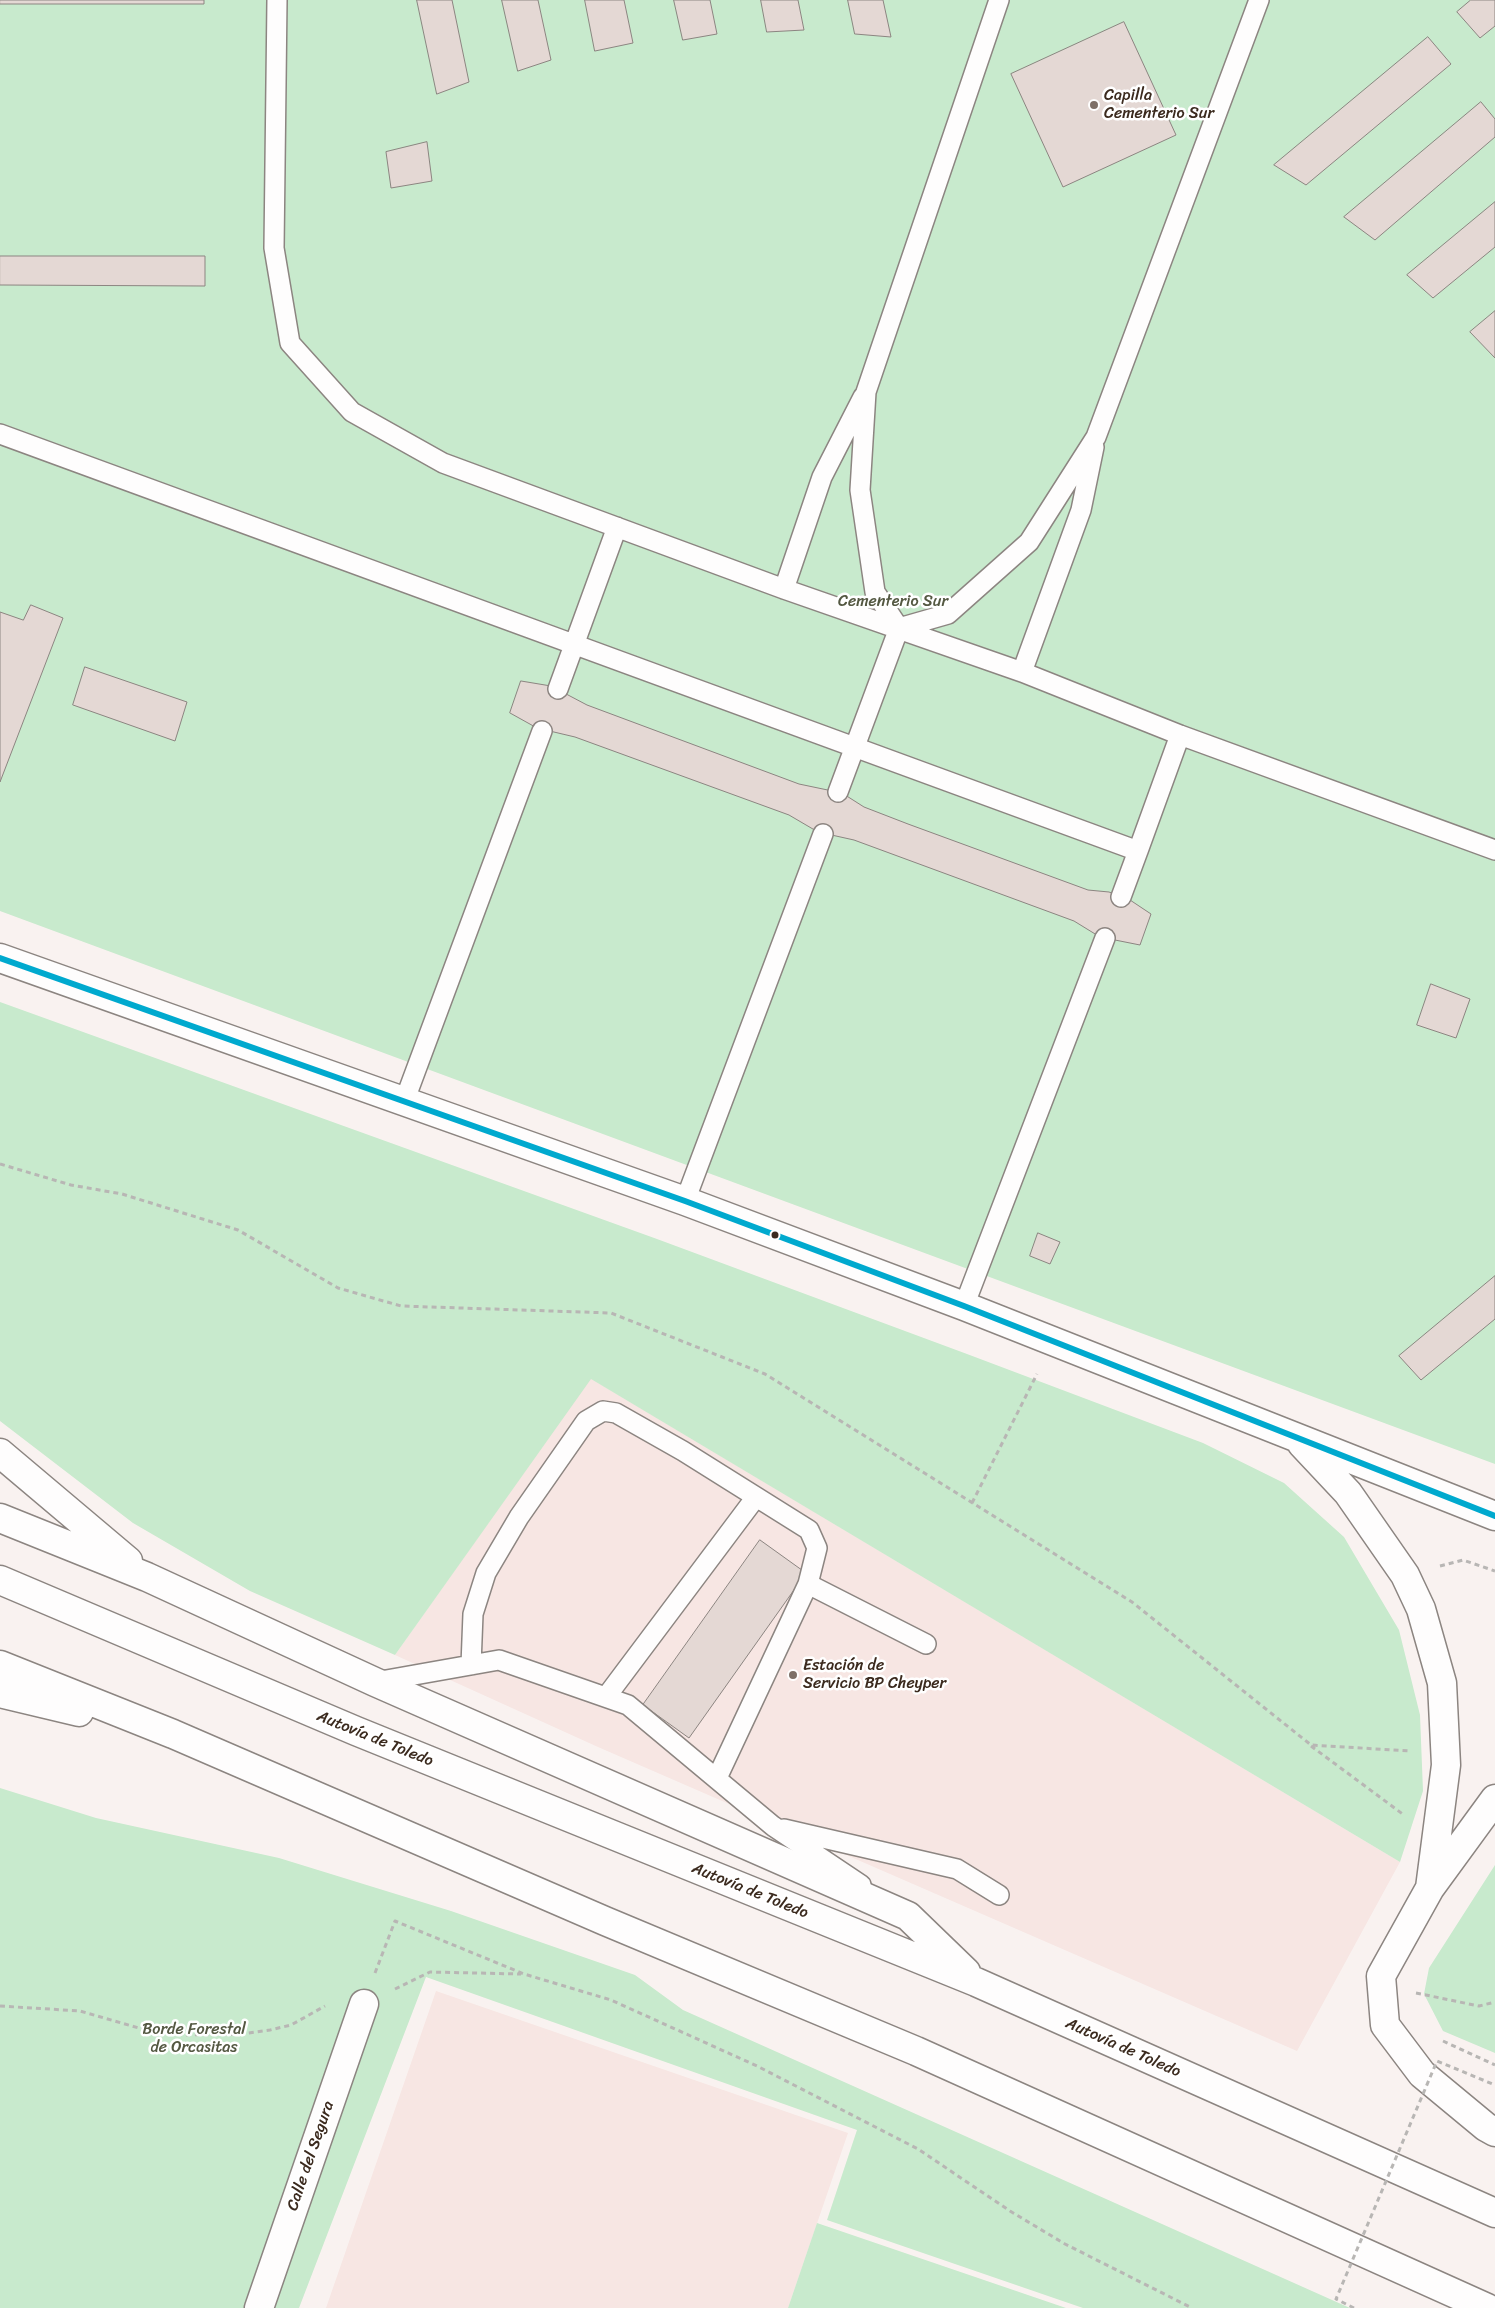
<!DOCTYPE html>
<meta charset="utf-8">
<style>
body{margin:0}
canvas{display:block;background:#f9f2f0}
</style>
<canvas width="1495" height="2308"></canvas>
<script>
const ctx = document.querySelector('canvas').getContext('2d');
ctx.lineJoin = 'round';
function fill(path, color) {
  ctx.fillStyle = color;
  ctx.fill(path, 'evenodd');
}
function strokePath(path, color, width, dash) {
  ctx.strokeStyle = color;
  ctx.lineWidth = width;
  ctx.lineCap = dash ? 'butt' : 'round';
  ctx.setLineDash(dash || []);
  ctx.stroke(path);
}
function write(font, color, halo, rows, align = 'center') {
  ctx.font = font + ' Sriracha,sans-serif';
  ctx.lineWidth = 5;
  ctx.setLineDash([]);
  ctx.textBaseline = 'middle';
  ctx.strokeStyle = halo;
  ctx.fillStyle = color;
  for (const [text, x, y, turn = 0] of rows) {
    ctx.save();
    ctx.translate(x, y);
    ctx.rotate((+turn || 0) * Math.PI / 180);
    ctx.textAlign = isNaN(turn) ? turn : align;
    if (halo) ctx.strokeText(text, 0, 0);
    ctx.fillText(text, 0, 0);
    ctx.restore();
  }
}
fill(new Path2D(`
 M590,1378L1400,1862L1297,2051L598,1747L395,1655Z
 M436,1991L848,2133L788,2308H326Z`), '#f7e6e3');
fill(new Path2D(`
 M0,0H1495V1464L0,911Z
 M0,1002L657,1239L967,1354L1203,1443L1284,1483L1344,1537L1399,1630L1420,1715L1423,1791L1400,1862L591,1379L395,1655L250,1591L133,1523L0,1421Z
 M0,1788L96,1818L279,1858L451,1911L635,1975L683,2010L1350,2308H1083L827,2220L857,2130L426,1977L299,2308H0Z
 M1495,1865V2053L1443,2031L1424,1994L1429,1968Z
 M817,2223L1066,2308H788Z`), '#c8eacd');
const building = new Path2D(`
 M0,0H204V4H0Z
 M417,0H452L469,82L437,94Z
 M502,0H538L551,60L518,71Z
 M585,0H624L633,43L595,51Z
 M674,0H710L717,34L683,40Z
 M761,0H798L804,30L767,32Z
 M848,0H883L891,37L855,34Z
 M1471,0H1495V26L1480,38L1457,12Z
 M1124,22L1176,135L1063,187L1011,74Z
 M1428,37L1451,64L1306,185L1274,165Z
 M1481,102L1495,119V137L1375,240L1344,217Z
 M427,142L432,181L391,188L386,152Z
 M1495,202V247L1433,298L1407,275Z
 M0,256H205V286L0,285Z
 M1495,311V358L1470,332Z
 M31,605L63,618L0,782V612L23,620Z
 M85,667L187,702L175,741L73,705Z
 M521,681L551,686L587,705L799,784L842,793L864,807L908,824L1088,890L1109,892L1130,900L1151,914L1140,945L1100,937L1074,921L854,840L818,832L789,815L575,737L537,728L510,713Z
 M1431,984L1470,999L1456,1038L1417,1025Z
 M1038,1233L1060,1242L1050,1264L1030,1256Z
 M1495,1276V1319L1421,1380L1399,1356Z
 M760,1540L806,1573L689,1738L643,1705Z`);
fill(building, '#e4d8d4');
strokePath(building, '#8c8581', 1);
const service = new Path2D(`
 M277,0L274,248L290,343L352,412L443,463L784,589L1022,672L1180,735L1495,850
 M0,434L1138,851L1180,735
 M784,589L822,477L863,397
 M899,628L948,614L1029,542L1096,437L1259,0
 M899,628L875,592L860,490L866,392L999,0
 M1022,672L1081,510L1094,447
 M558,689L617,527
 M838,792L899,628
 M1121,897L1138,851
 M404,1102L542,731
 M685,1201L823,834
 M964,1306L1105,938
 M808,1584L926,1644
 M471,1665L473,1614L486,1573L519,1517L586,1421L603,1411L616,1413L683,1451L809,1530L817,1548L808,1584L717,1778
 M375,1682L499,1660L628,1705L773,1826L861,1885
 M606,1697L756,1497
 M784,1829L957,1869L999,1895`);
const pedestrian = new Path2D(`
 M259,2308L364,2004`);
const minor = new Path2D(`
 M0,958L685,1201L964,1306L1495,1516
 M1302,1444L1348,1493L1405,1575L1421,1609L1442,1683L1446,1765L1430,1888
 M1495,1799L1430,1888L1381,1976L1385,2025L1422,2074L1486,2127L1495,2132`);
const motorway = new Path2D(`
 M0,1453L128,1561
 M0,1518L147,1577L375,1682L908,1916L966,1972
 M0,1580L356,1731L976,1982L1495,2213
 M0,1665L173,1734L605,1921L916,2051L1487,2308
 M0,1693L79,1712`);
strokePath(service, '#8c8581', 22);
strokePath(pedestrian, '#8c8581', 31);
strokePath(minor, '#8c8581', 31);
strokePath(motorway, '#8c8581', 31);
strokePath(new Path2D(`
 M0,1164L71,1185L122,1194L238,1230L338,1288L401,1306L611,1313L765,1374L1132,1602L1311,1745L1410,1751
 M972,1503L1037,1374
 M1440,1566L1463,1560L1495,1571
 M1311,1746L1404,1815
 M375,1973L395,1921L524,1974L611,2000L757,2066L918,2149L1010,2211L1065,2244L1192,2308
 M395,1989L430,1972L521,1974
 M1416,1993L1479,2006L1495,2002
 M0,2006L80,2011L139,2028L183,2035L242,2034L270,2030L291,2025L325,2006
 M1443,2041L1495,2065`), '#b8b6b4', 3, [5, 4]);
strokePath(service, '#fefdfd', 19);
strokePath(pedestrian, '#fefdfd', 28);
strokePath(minor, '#fefdfd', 28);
strokePath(motorway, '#fefdfd', 28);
strokePath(new Path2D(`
 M1354,2308L1336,2299L1437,2061L1495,2085`), '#b8b6b4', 3, [5, 4]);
strokePath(new Path2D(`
 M0,958L685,1201L964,1306L1495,1516`), '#00a9ce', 6);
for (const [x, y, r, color] of [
 [1094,105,5,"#7e7068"],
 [775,1235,4.5,"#3b2a1e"],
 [793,1675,5,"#7e7068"]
]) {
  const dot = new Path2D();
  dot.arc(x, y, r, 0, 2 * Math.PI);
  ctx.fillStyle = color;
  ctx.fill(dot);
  strokePath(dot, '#fff', 2);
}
write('16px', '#3b2a1e', '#fff', [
 ["Capilla",1104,96],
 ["Cementerio Sur",1104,114],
 ["Estación de",803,1666],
 ["Servicio BP Cheyper",803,1684]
], 'left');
write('16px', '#545842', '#fff', [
 ["Cementerio Sur",893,602],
 ["Borde Forestal",194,2030],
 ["de Orcasitas",194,2048]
]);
write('16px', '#3b2a1e', '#fff', [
 ["Autovía de Toledo",375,1739,22],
 ["Autovía de Toledo",750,1891,22],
 ["Autovía de Toledo",1123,2048,24],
 ["Calle del Segura",311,2156,-71]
]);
</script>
